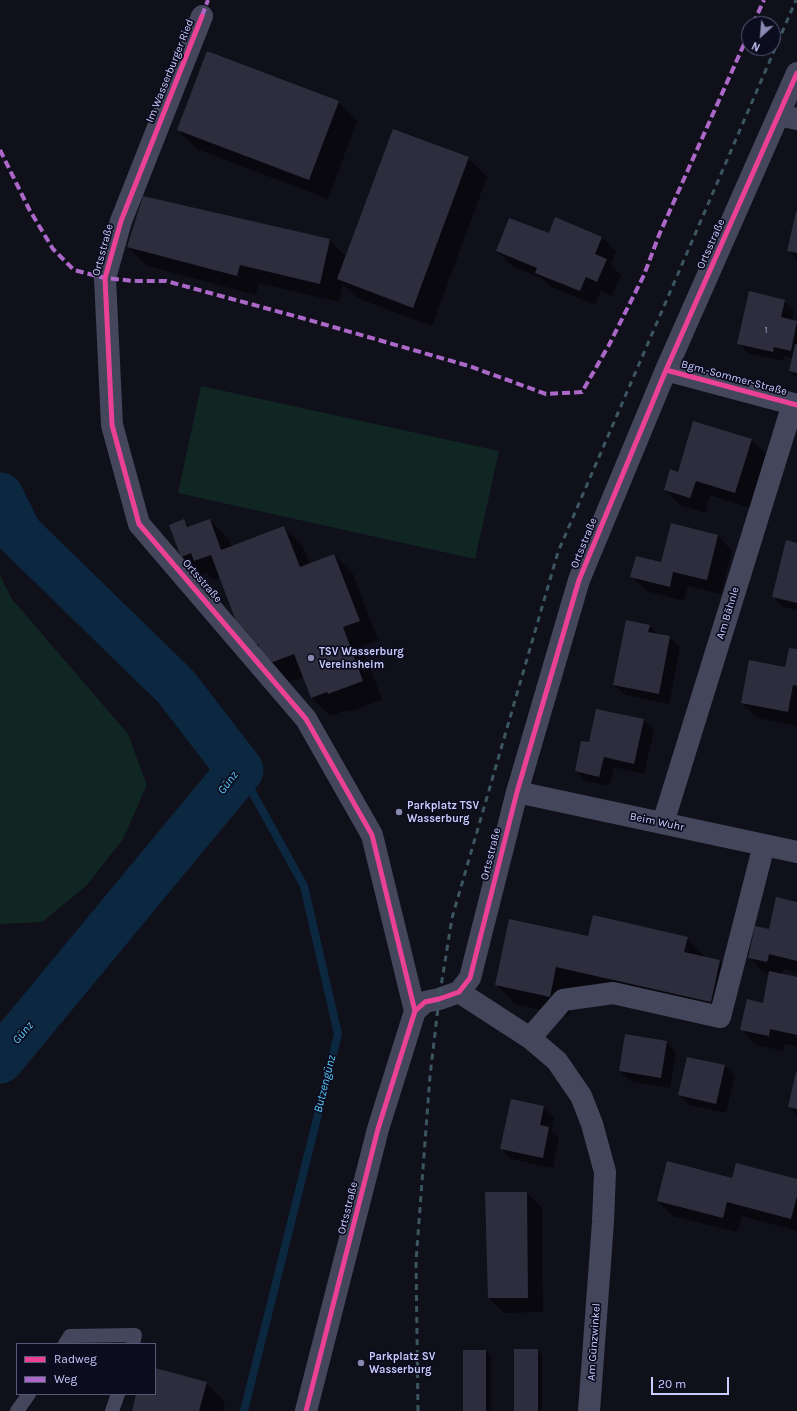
<!DOCTYPE html>
<meta charset="utf-8">
<style>
body{margin:0}
#map{position:relative;width:797px;height:1411px;overflow:hidden;background:#10101b;font-family:Karla,sans-serif}
canvas{display:block}
.legend{position:absolute;left:16px;top:1343px;width:140px;height:52px;box-sizing:border-box;background:#0c0c1f;border:1px solid #585979;margin:0;padding:5px 7px;list-style:none;font-size:12px;color:#caccff}
.legend li{display:flex;align-items:center;gap:8px;height:20px}
.legend b{width:20px;border:1px solid #585979}
.north{position:absolute;left:741px;top:16px;width:40px;height:40px;box-sizing:border-box;background:#0c0c1f;border:1px solid #585979;border-radius:50%;rotate:206deg;font-size:11px;font-weight:700;line-height:16px;text-align:center;color:#caccff}
.north::after{content:'';display:block;margin:auto;width:14px;height:18px;background:#898aaf;clip-path:polygon(50% 0,100% 100%,50% 72%,0 100%)}
.scale{position:absolute;left:651px;top:1377px;width:78px;height:18px;box-sizing:border-box;border:2px solid #caccff;border-top:0;padding-left:5px;font-size:12px;line-height:14px;white-space:nowrap;color:#caccff;-webkit-text-stroke:3px #0c0c1f;paint-order:stroke}
</style>
<div id="map">
<canvas width="797" height="1411"></canvas>
<ul class="legend">
<li><b style="height:5px;background:#ea4096"></b>Radweg</li>
<li><b style="height:5px;background:#ac68c9"></b>Weg</li>
</ul>
<div class="north">N</div>
<div class="scale">20 m</div>
</div>
<script>
const ctx = document.querySelector('canvas').getContext('2d');
ctx.lineJoin = 'round';
function fill(path, color) {
  ctx.fillStyle = color;
  ctx.fill(path, 'evenodd');
}
function strokePath(path, color, width, dash) {
  ctx.strokeStyle = color;
  ctx.lineWidth = width;
  ctx.lineCap = dash ? 'butt' : 'round';
  ctx.setLineDash(dash || []);
  ctx.stroke(path);
}
function write(font, color, halo, rows, align = 'center') {
  ctx.font = font + ' Karla,sans-serif';
  ctx.lineWidth = 3.5;
  ctx.setLineDash([]);
  ctx.textBaseline = 'middle';
  ctx.strokeStyle = halo;
  ctx.fillStyle = color;
  for (const [text, x, y, turn = 0] of rows) {
    ctx.save();
    ctx.translate(x, y);
    ctx.rotate((+turn || 0) * Math.PI / 180);
    ctx.textAlign = isNaN(turn) ? turn : align;
    if (halo) ctx.strokeText(text, 0, 0);
    ctx.fillText(text, 0, 0);
    ctx.restore();
  }
}
fill(new Path2D(`
 M201,386L499,451L475,559L178,493Z
 M0,575L11,598L128,734L147,785L123,839L86,886L42,922L0,924Z`), '#0f2623');
fill(new Path2D(`
 M338,102L357,121L328,199L197,149L178,130Z
 M468,158L487,177L432,326L357,298L343,284L339,302L259,283L256,295L147,266L128,247L330,240L346,257Z
 M797,214V260L788,250Z
 M549,235L602,237L616,252L611,265L621,275L612,296L601,291L595,305L551,287L543,279L512,266L497,251Z
 M784,301L794,311L792,321L797,322V378L790,371L792,358L784,356L783,361L748,353L738,343Z
 M751,440L766,454L750,508L710,495L705,513L680,505L665,490L678,473Z
 M210,520L229,539L232,547L284,527L303,546L310,564L334,555L353,574L378,640L362,646L382,700L348,712L346,710L330,716L311,697L304,677L285,683L240,632L220,577L214,580L207,573L201,575L182,556L184,521L191,527Z
 M718,536L732,551L721,594L688,586L684,601L646,591L632,576L662,563Z
 M797,544V610L783,607L773,596Z
 M649,626L658,634L670,637L680,647L669,704L625,695L614,685Z
 M797,650V726L757,718L742,703L786,668Z
 M643,720L654,730L644,774L614,767L609,786L586,781L576,771L589,744Z
 M797,903V972L784,969L782,975L797,978V1046L785,1044L784,1051L756,1045L742,1030L763,1004L770,974L764,973L749,958L770,931Z
 M589,937L687,938L706,958L719,960L738,979L729,1020L575,986L569,1016L515,1004L496,984Z
 M666,1042L676,1052L670,1088L630,1081L620,1071Z
 M725,1066L735,1076L726,1113L689,1105L679,1095Z
 M797,1074V1115L789,1107Z
 M544,1107L554,1117L551,1130L559,1138L553,1168L511,1159L501,1149Z
 M732,1179L797,1180V1231L742,1216L737,1232L673,1216L658,1201Z
 M527,1193L542,1208L543,1312L504,1313L489,1298Z
 M537,1350L542,1355V1411H515Z
 M486,1351L491,1356V1411H464Z
 M155,1369L206,1383L225,1402L223,1411H133L137,1394H155Z`), '#0007');
strokePath(new Path2D(`
 M240,770L304,886L338,1034L244,1411`), '#0b2840', 8);
strokePath(new Path2D(`
 M0,496L19,534L176,687L240,770L0,1060`), '#0b2840', 47);
fill(new Path2D(`
 M207,51L339,101L309,180L177,130Z
 M393,129L469,157L413,308L337,279Z
 M143,196L330,239L320,284L240,265L237,276L127,247Z
 M796,212H797V253L787,251Z
 M555,217L602,237L595,254L607,259L597,282L586,277L580,291L535,273L537,268L496,251L509,218L549,233Z
 M749,291L785,300L781,317L797,321L791,351L774,347L773,352L737,344Z
 M795,344H797V373L789,371Z
 M693,421L752,439L735,493L696,481L690,498L664,490L670,469L678,472Z
 M184,519L187,527L210,519L221,550L284,526L300,567L334,554L360,621L343,627L363,681L328,694L327,692L311,698L294,654L265,665L258,644L252,646L245,630L240,632L211,555L194,561L191,553L181,557L169,525Z
 M671,523L718,535L707,580L673,572L670,587L630,577L636,556L661,562Z
 M786,540L797,543V603L772,597Z
 M626,620L650,625L648,632L670,636L659,694L613,685Z
 M789,648L797,649V686L793,685L788,712L741,703L749,660L785,667Z
 M596,709L644,719L634,764L604,757L599,777L575,771L581,741L589,742Z
 M776,897L797,902V961L769,954L767,962L748,958L755,926L769,929Z
 M593,915L688,937L684,952L720,960L711,1002L556,967L550,997L495,985L509,919L588,936Z
 M769,971L797,977V1035L770,1029L769,1036L740,1030L747,999L763,1003Z
 M625,1034L667,1041L661,1078L619,1071Z
 M687,1057L725,1065L716,1104L678,1095Z
 M796,1072L797,1073V1109L788,1107Z
 M511,1099L544,1106L540,1125L549,1127L543,1158L500,1149Z
 M667,1161L732,1178L736,1163L797,1179V1196L791,1219L727,1202L723,1218L657,1201Z
 M485,1192H527L528,1298H488Z
 M514,1349H538V1411H514Z
 M463,1350H486V1411H463Z
 M155,1368L207,1382L199,1411H132L136,1394H155Z`), '#2d2d3e');
strokePath(new Path2D(`
 M65,1344L70,1336L135,1335L133,1344
 M17,1411L29,1394
 M112,1411L118,1394`), '#44475c', 14);
strokePath(new Path2D(`
 M202,16L121,221L105,278L112,425L139,524L306,719L372,835L415,1011
 M779,115L797,119
 M666,370L797,405
 M517,792L797,852
 M663,823L793,404
 M459,992L530,1038L557,1061L581,1096L592,1124L605,1172L603,1222L589,1411
 M530,1038L563,1000L613,993L720,1017L764,845
 M306,1411L378,1129L415,1011L425,1002L439,999L459,992L470,978L517,792L579,580L666,370L797,73`), '#44475c', 22);
strokePath(new Path2D(`
 M418,1411L416,1261L430,1076L439,999L452,918L558,552L796,0`), '#3b5661', 3, [6, 5]);
strokePath(new Path2D(`
 M202,16L208,0
 M753,24L764,0
 M0,150L29,209L53,249L74,270L105,278L134,281H166L302,318L469,366L546,394L582,392L609,345L644,275L659,235L749,33`), '#ac68c9', 4, [8, 4]);
strokePath(new Path2D(`
 M202,16L121,221L105,278L112,425L139,524L306,719L372,835L415,1011
 M666,370L797,405
 M306,1411L378,1129L415,1011L425,1002L439,999L459,992L470,978L517,792L579,580L666,370L797,73`), '#ea4096', 5);
for (const [x, y, r, color] of [
 [311,658,4,"#898aaf"],
 [399,812,4,"#898aaf"],
 [361,1363,4,"#898aaf"]
]) {
  const dot = new Path2D();
  dot.arc(x, y, r, 0, 2 * Math.PI);
  ctx.fillStyle = color;
  ctx.fill(dot);
  strokePath(dot, '#0c0c1f', 1.5);
}
write('9px', '#a3a4cf', null, [
 ["1",766,330]
]);
write('11px', '#caccff', '#0c0c1f', [
 ["Im Wasserburger Ried",170,71,-68],
 ["Ortsstraße",711,244,-66],
 ["Ortsstraße",103,250,-75],
 ["Bgm.-Sommer-Straße",734,378,15],
 ["Ortsstraße",584,543,-68],
 ["Ortsstraße",202,581,49],
 ["Am Bähnle",728,613,-73],
 ["Beim Wuhr",657,822,12],
 ["Ortsstraße",491,854,-76],
 ["Ortsstraße",348,1208,-76],
 ["Am Günzwinkel",594,1342,-86]
]);
write('bold 11px', '#caccff', '#0c0c1f', [
 ["TSV Wasserburg",319,652],
 ["Vereinsheim",319,665],
 ["Parkplatz TSV",407,806],
 ["Wasserburg",407,819],
 ["Parkplatz SV",369,1357],
 ["Wasserburg",369,1370]
], 'left');
write('italic 12px', '#58cdff', '#0c0c1f', [
 ["Günz",228,783,-53],
 ["Günz",23,1033,-50],
 ["Butzengünz",325,1084,-76]
]);
</script>
